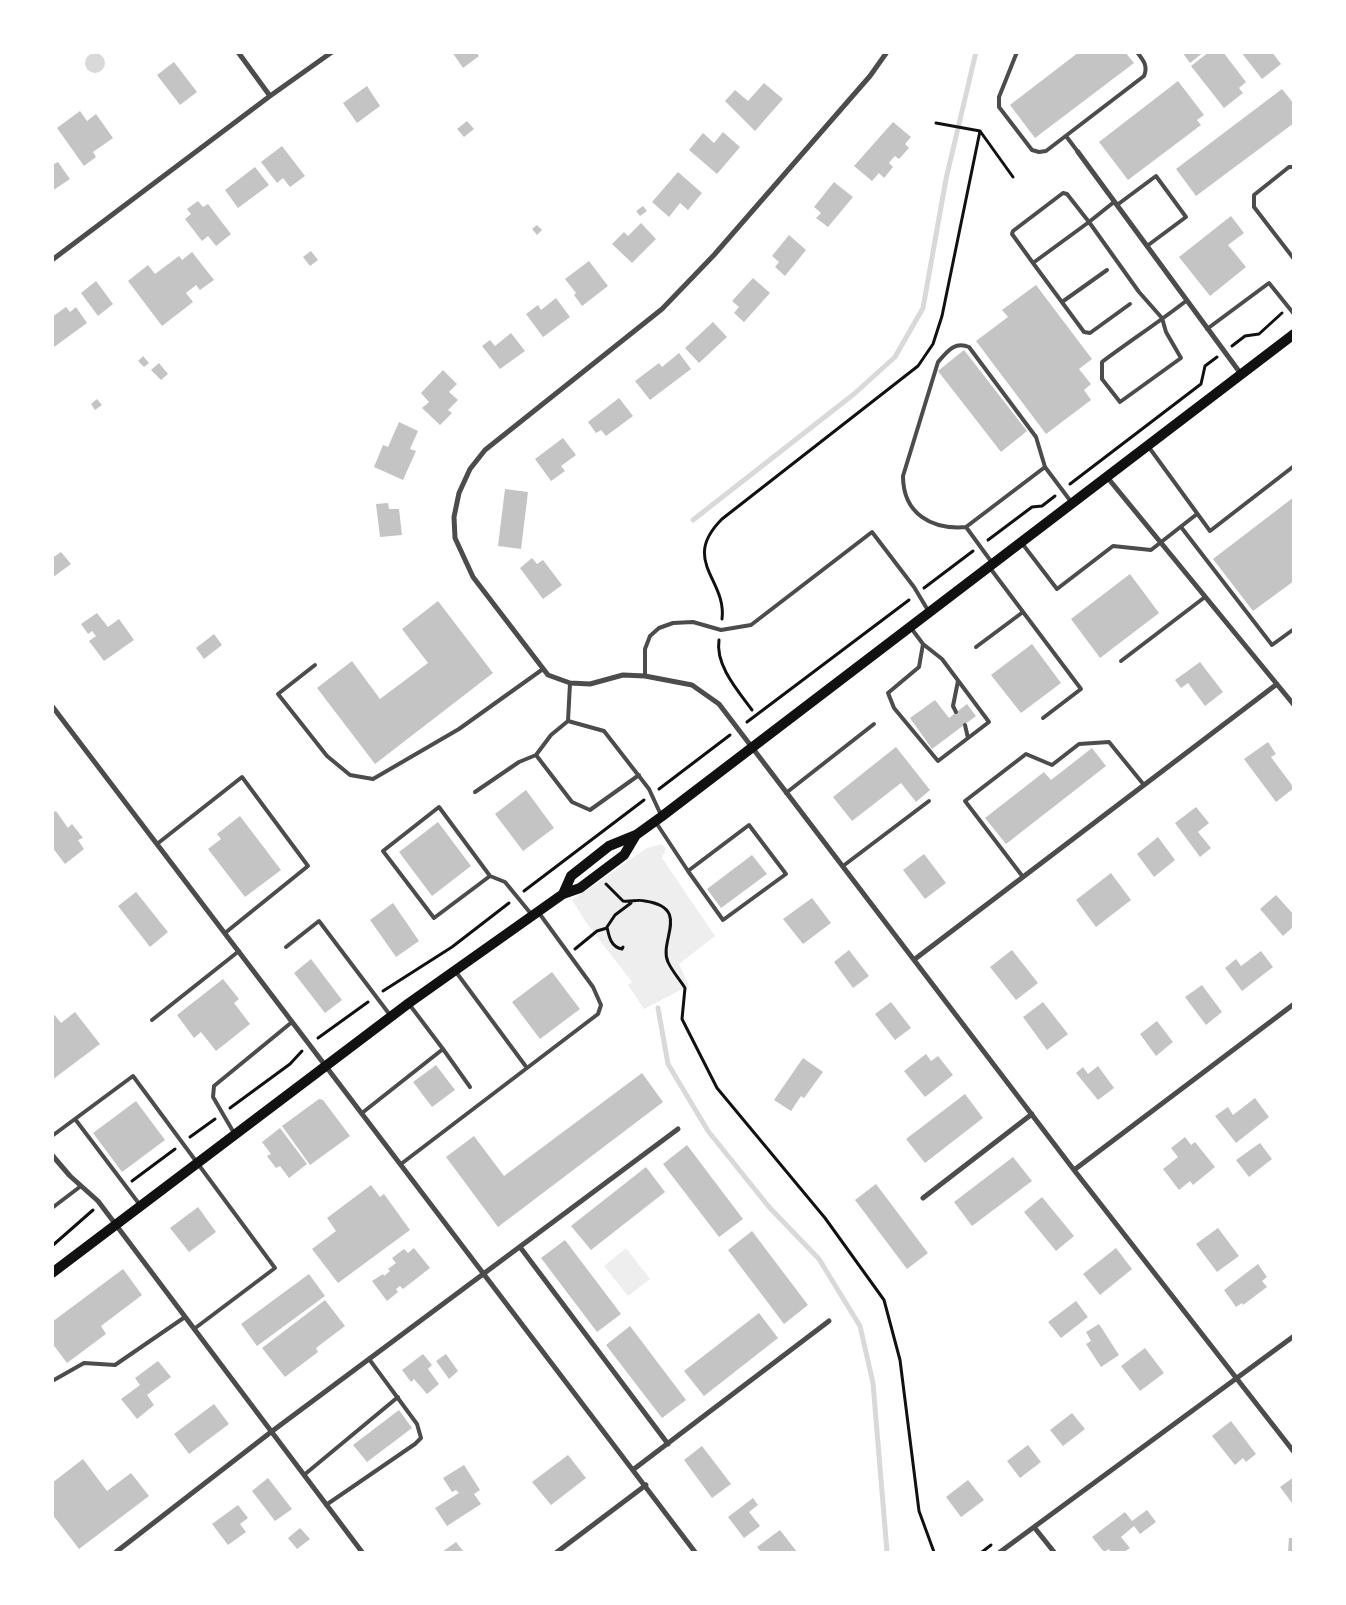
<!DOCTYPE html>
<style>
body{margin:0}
#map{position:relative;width:1346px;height:1605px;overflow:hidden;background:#fff;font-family:Helvetica,sans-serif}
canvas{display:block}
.frame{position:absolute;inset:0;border:54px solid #fff;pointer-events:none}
</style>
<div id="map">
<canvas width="1346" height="1605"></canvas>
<div class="frame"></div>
</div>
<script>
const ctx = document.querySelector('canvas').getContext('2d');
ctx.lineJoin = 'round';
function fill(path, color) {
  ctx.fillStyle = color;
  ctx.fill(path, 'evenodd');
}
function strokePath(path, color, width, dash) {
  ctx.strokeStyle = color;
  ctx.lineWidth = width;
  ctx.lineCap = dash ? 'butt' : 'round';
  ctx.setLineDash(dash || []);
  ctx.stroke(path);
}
fill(new Path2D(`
 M662,844L666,849L662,858L715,936L679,964L689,986L644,1009L628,985L632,982L587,924L572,900L647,848Z
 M626,1248L650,1279L628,1296L604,1266Z`), '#eee');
fill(new Path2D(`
 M85 63a10 10 0 1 1 20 0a10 10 0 1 1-20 0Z`), '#d9d9d9');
strokePath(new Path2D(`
 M693,520L854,394L895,357L923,308L946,179L976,52
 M658,1008L668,1064L708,1131L769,1207L819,1259L860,1326L873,1383L887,1552`), '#d9d9d9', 5);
fill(new Path2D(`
 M452,52H476L479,56L463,68Z
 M1079,52H1125L1134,63L1035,138L1010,105Z
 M1182,52H1204L1190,63Z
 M1209,52H1223L1246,82L1239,88L1243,93L1224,108L1191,66Z
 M1241,52H1272L1281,64L1262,79Z
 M174,62L197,92L180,105L157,75Z
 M1178,81L1204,115L1197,120L1201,125L1128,180L1099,142Z
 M764,83L783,99L755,131L725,101L735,90L748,101Z
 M367,86L380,106L357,123L343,103Z
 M1282,89L1294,104V123L1196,196L1176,169Z
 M80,111L87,121L96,114L113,138L93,152L96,157L84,166L57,128Z
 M467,121L474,129L464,137L457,129Z
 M893,122L911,137L905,144L909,148L899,159L895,156L892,159L889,163L893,167L884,178L879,173L872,181L854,166Z
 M723,132L740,147L717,174L689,150L703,133L714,143Z
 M282,146L305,176L290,187L283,178L277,183L261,162Z
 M58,162L70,179L52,191V165Z
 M255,167L269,185L238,208L225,190Z
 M678,172L702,193L688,210L680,203L669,217L652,202Z
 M834,182L853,197L828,227L816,218L821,213L814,207Z
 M198,201L203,207L208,204L231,234L216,246L208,236L202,241L185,219L191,214L187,209Z
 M643,206L647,211L640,216L636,211Z
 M1231,216L1244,233L1228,245L1246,267L1210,296L1179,257Z
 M641,223L656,239L632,263L612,244L624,232L628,236Z
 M537,225L542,230L537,235L532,229Z
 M789,235L806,250L785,276L775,267L779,262L772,256Z
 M311,251L318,260L310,266L303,257Z
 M192,252L214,280L200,290L196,285L186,293L193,302L162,326L128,281L148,265L155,274L179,256L182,260Z
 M589,261L608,286L582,306L574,295L576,293L565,279Z
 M753,278L770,293L744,322L734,313L739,307L732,301Z
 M96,281L113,304L98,316L81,293Z
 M1036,285L1092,359L1079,369L1091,384L1084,390L1091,400L1046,434L976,341L1008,317L1002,310Z
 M556,298L570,317L543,337L526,314L538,305L541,310Z
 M66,307L70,312L76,307L87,323L54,347L52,317Z
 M713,322L727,337L699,363L685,348Z
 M511,333L525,351L500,369L482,346L490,340L495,346Z
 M964,350L1027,431L1001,452L938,371Z
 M679,353L691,369L650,400L635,381L659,363L662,367Z
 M143,356L149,363L144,367L138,361Z
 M159,363L168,374L161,380L151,370Z
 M443,370L457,384L449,392L458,400L448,410L452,413L440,425L422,408L429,402L421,393Z
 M619,398L633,416L606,436L601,430L596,433L588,422Z
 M97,399L102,405L95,410L91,404Z
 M399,422L418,431L410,449L416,451L403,480L374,467L383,445L388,447Z
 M563,438L576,455L561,466L565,471L551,481L535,459Z
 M505,489L528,492L521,549L498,546Z
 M1294,497V581L1253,611L1213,559Z
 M388,503L389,509H399L402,535L380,537L376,504Z
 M61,552L71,564L52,578V558Z
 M532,558L537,564L543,560L562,585L543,599L520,568Z
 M1130,574L1159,613L1100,658L1071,619Z
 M438,601L493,673L375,764L317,688L352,661L380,699L428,663L402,629Z
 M97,613L108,627L119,619L134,640L104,661L89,641L96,636L92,631L88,634L81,624Z
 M214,634L222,645L204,659L196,648Z
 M1032,644L1061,683L1021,713L991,675Z
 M1200,662L1223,692L1205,706L1188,683L1181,688L1175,680Z
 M935,700L949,718L967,704L976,716L932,749L910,718Z
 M1268,742L1276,754L1271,757L1294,788L1276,802L1244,759Z
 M896,747L930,790L916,802L901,783L852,821L833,797Z
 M1092,748L1106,766L1006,844L985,818L1044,772L1051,780Z
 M526,790L554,828L523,851L495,814Z
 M1196,807L1209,823L1198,832L1211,848L1200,857L1175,823Z
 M56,811L68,828L72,824L83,838L78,840L84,849L65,864L52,847V813Z
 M240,816L281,870L245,897L208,849L221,839L217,834Z
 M438,822L471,866L432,896L399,852Z
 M1158,837L1175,860L1154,877L1137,854Z
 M924,854L946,883L925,899L903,870Z
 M752,855L767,874L721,908L707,889Z
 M1111,873L1131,900L1096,927L1076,900Z
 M136,892L168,932L150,947L118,906Z
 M1276,895L1294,915V926L1283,936L1260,909Z
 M812,898L831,923L803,944L783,919Z
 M393,903L419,941L396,957L370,920Z
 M849,950L869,976L853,988L834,962Z
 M1012,950L1038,983L1016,1000L990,967Z
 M1261,951L1273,967L1242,991L1225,968L1236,959L1241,966Z
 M311,959L342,1000L325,1013L294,973Z
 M552,972L580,1009L540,1039L512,1002Z
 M223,979L239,999L234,1003L250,1024L216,1051L201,1032L194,1038L177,1015Z
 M1202,985L1222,1012L1206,1025L1185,997Z
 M891,1002L911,1028L895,1040L875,1014Z
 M1043,1002L1068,1034L1047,1050L1023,1017Z
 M52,1012L61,1023L75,1012L100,1044L52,1080Z
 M1157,1021L1173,1042L1156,1056L1140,1034Z
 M926,1054L931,1061L938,1056L953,1075L925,1097L904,1071Z
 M803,1058L823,1072L804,1098L801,1096L791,1111L774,1100Z
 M436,1065L455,1090L432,1107L413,1082Z
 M1098,1066L1114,1088L1098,1100L1076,1073L1083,1067L1088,1074Z
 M642,1073L663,1102L498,1227L446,1157L474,1136L504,1176Z
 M965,1094L983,1118L925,1163L906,1139Z
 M1255,1098L1269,1117L1236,1143L1215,1116L1228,1107L1233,1115Z
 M319,1099L323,1100L350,1136L310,1165L282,1126Z
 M136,1101L165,1140L122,1172L93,1133Z
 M280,1128L307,1164L289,1178L280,1166L276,1168L267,1156L271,1154L262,1142Z
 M1185,1137L1191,1145L1195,1142L1215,1167L1193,1185L1190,1181L1179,1190L1163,1169L1178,1157L1171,1148Z
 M1260,1143L1272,1159L1249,1177L1236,1160Z
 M687,1145L743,1219L719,1237L663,1164Z
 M1013,1157L1032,1181L972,1226L954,1202Z
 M646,1167L665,1192L591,1250L571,1226Z
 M876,1184L928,1253L907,1269L855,1200Z
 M371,1185L380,1197L384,1194L410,1230L338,1283L312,1249L336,1231L327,1218Z
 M1042,1197L1074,1236L1056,1251L1024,1212Z
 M198,1207L216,1232L189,1252L170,1228Z
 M1218,1228L1239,1256L1217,1272L1196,1244Z
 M752,1231L808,1305L784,1324L728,1250Z
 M565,1240L621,1314L597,1332L541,1258Z
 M414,1248L430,1268L403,1289L400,1286L396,1289L398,1292L387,1301L372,1281L383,1274L384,1276L390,1271L388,1269L396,1263L392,1258L404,1249L408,1253Z
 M1116,1248L1132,1269L1100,1295L1083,1274Z
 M1258,1264L1267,1277L1262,1281L1267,1287L1243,1305L1242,1303L1236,1307L1224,1290Z
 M123,1269L142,1295L101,1326L106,1334L67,1363L52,1343V1322Z
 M309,1274L325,1296L257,1346L241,1324Z
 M325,1300L345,1326L316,1348L318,1352L285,1377L262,1348Z
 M1076,1301L1088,1317L1061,1338L1048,1322Z
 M759,1313L778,1338L704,1396L684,1371Z
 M1099,1324L1119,1355L1101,1367L1086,1344L1091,1341L1086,1332Z
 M630,1326L686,1400L662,1418L606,1345Z
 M1145,1348L1164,1373L1140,1391L1121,1366Z
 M423,1354L432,1365L428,1369L439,1384L427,1394L414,1379L411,1382L402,1370Z
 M446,1354L458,1371L449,1379L436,1361Z
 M158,1361L171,1377L147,1395L154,1405L137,1419L121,1399L140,1385L135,1378Z
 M214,1404L229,1424L189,1454L174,1434Z
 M399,1410L412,1428L367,1462L353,1445Z
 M1072,1413L1085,1429L1063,1446L1050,1430Z
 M1231,1421L1256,1454L1246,1462L1243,1458L1235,1465L1212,1436Z
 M1028,1445L1041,1462L1020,1478L1007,1461Z
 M702,1446L731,1484L712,1498L684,1460Z
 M568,1455L586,1478L551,1505L532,1482Z
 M83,1459L107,1491L131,1473L149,1496L79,1549L52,1514V1483Z
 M464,1465L480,1490L474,1494L481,1504L447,1526L435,1508L459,1493L456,1490L452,1492L443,1478Z
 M1294,1477V1501L1292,1503L1280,1487Z
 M268,1478L292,1509L275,1521L252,1491Z
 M968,1480L984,1500L961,1517L946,1497Z
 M753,1498L758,1505L749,1512L760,1526L744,1538L728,1517Z
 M238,1505L248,1518L240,1524L246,1532L228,1545L212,1524Z
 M1147,1510L1156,1522L1140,1534L1134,1526L1121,1537L1130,1548L1124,1552H1111L1109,1549L1104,1552L1092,1537L1125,1512L1132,1521Z
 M300,1528L310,1539L297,1549L288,1538Z
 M780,1530L797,1552H761L757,1547Z
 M1289,1538H1294V1552H1288Z
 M456,1542L464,1552H442Z`), '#c4c4c4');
strokePath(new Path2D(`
 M936,123L980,131L1013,177
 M1232,346L1245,336L1259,334L1282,313
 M1070,484L1201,384L1205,366L1217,357
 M988,540L1032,507L1042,506L1055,496
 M924,588L973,551
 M722,619C727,579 680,561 722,519L918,366L933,344L942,316L980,131
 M719,640C715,665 738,691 752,710
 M747,722L909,600
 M659,789L730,735
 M606,884L623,901C631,902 638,899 645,901C692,908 658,941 668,962C672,971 680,980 685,988L682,1019L717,1088L825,1218L884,1300L900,1360L919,1511L934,1552
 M524,891L644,800
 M623,947L622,949C611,947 609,937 607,927L615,915L631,903
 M575,949L597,931L607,928
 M383,991L452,947L509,903
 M318,1038L368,1002
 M230,1108L290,1064L302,1051
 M190,1137L215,1119
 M132,1181L175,1149
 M52,1246L93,1210
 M982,1552L991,1545`), '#111', 3);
strokePath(new Path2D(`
 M1017,52L999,97V107L1032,150L1039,152L1046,151L1144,76C1148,66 1144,61 1137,52
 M1066,136L1078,152
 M1294,167H1289L1254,195V207L1294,259
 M1114,202L1089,222L1139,292L1162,318L1166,332L1181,358L1120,402L1102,379V362C1130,341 1159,322 1186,301
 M1117,205L1156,176L1186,217L1147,246
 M1033,263L1012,234L1013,231L1063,193L1067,194L1089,222L1033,263L1084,332L1090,333L1130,304
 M1062,302L1107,270
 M1207,329L1269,283L1294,314
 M1148,446L1210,531L1294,466
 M966,527C932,530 903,514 903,476L938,362C947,352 954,341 969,347L1036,437L1045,467
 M1181,527L1272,645L1294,629
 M1021,542L1057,589L1113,546L1151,550L1197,514
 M993,564L966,527L1045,467L1072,503
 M990,568L1081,689L1043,718
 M911,628L923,644L942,659L989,722L938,761L894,708L888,693L919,667L923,644
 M976,647L1023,612
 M1121,661L1205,597
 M315,665L278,694L327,756L350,775L373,779L459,729L543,669
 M645,676V649L650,636L659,628L673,623L693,622L721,630L751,625L872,532L914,587L929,612
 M570,683L568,721L604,731L649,789L661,815
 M956,712L953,706L958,681
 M965,725L968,738
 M536,755L572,802L590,810L639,775
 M475,792L519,762L536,755L551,735L568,721
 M786,793L874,724
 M655,821L688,871L749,825L786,874L723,920L688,871
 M157,844L242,777L308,866L225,933
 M843,866L929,801
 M490,876L434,918L383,851L439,807L490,876L505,882L532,915
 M1023,877L965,801L1026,754L1052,765L1079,744L1109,742L1144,785
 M286,947L319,921L390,1015
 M152,1020L239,951
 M443,1049L470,1087
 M527,1068L598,1014L601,1005L593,987L539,913
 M362,1113L443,1049L409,1004
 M75,1119L140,1205
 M234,1133L213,1097L214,1086L292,1022
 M52,1136L133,1076L275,1268L194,1329
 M401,1164L527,1068L456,972
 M52,1208L81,1186
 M54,1380L84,1363L115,1365L185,1317
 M304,1475L398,1397
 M326,1505L415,1444L421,1438L417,1424L369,1359`), '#4c4c4c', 4);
strokePath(new Path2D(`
 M238,52L270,96
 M887,52L870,76L714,255L662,309L485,450L470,469L459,493L454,517L455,538L473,577L548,675L570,683L590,684L623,675L645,676L692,685L719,704L1074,1170L1294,1452
 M1078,152L1241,374
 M52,260L270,96L332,52
 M1107,477L1294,705
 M52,706L695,1552
 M915,959L1277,684
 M52,1155L70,1176L98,1201L362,1552
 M1074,1170L1294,1004
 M923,1198L1032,1114
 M520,1247L668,1444
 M634,1469L829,1321
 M1034,1527L1054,1552
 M116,1552L271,1432L678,1129
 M557,1552L646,1485
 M1000,1552L1294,1336`), '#4c4c4c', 5);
strokePath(new Path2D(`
 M563,894L571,876L609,846L636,835L661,817L1294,334
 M52,1273L409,1003L563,894L580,888L624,855L636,835`), '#111', 10);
</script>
